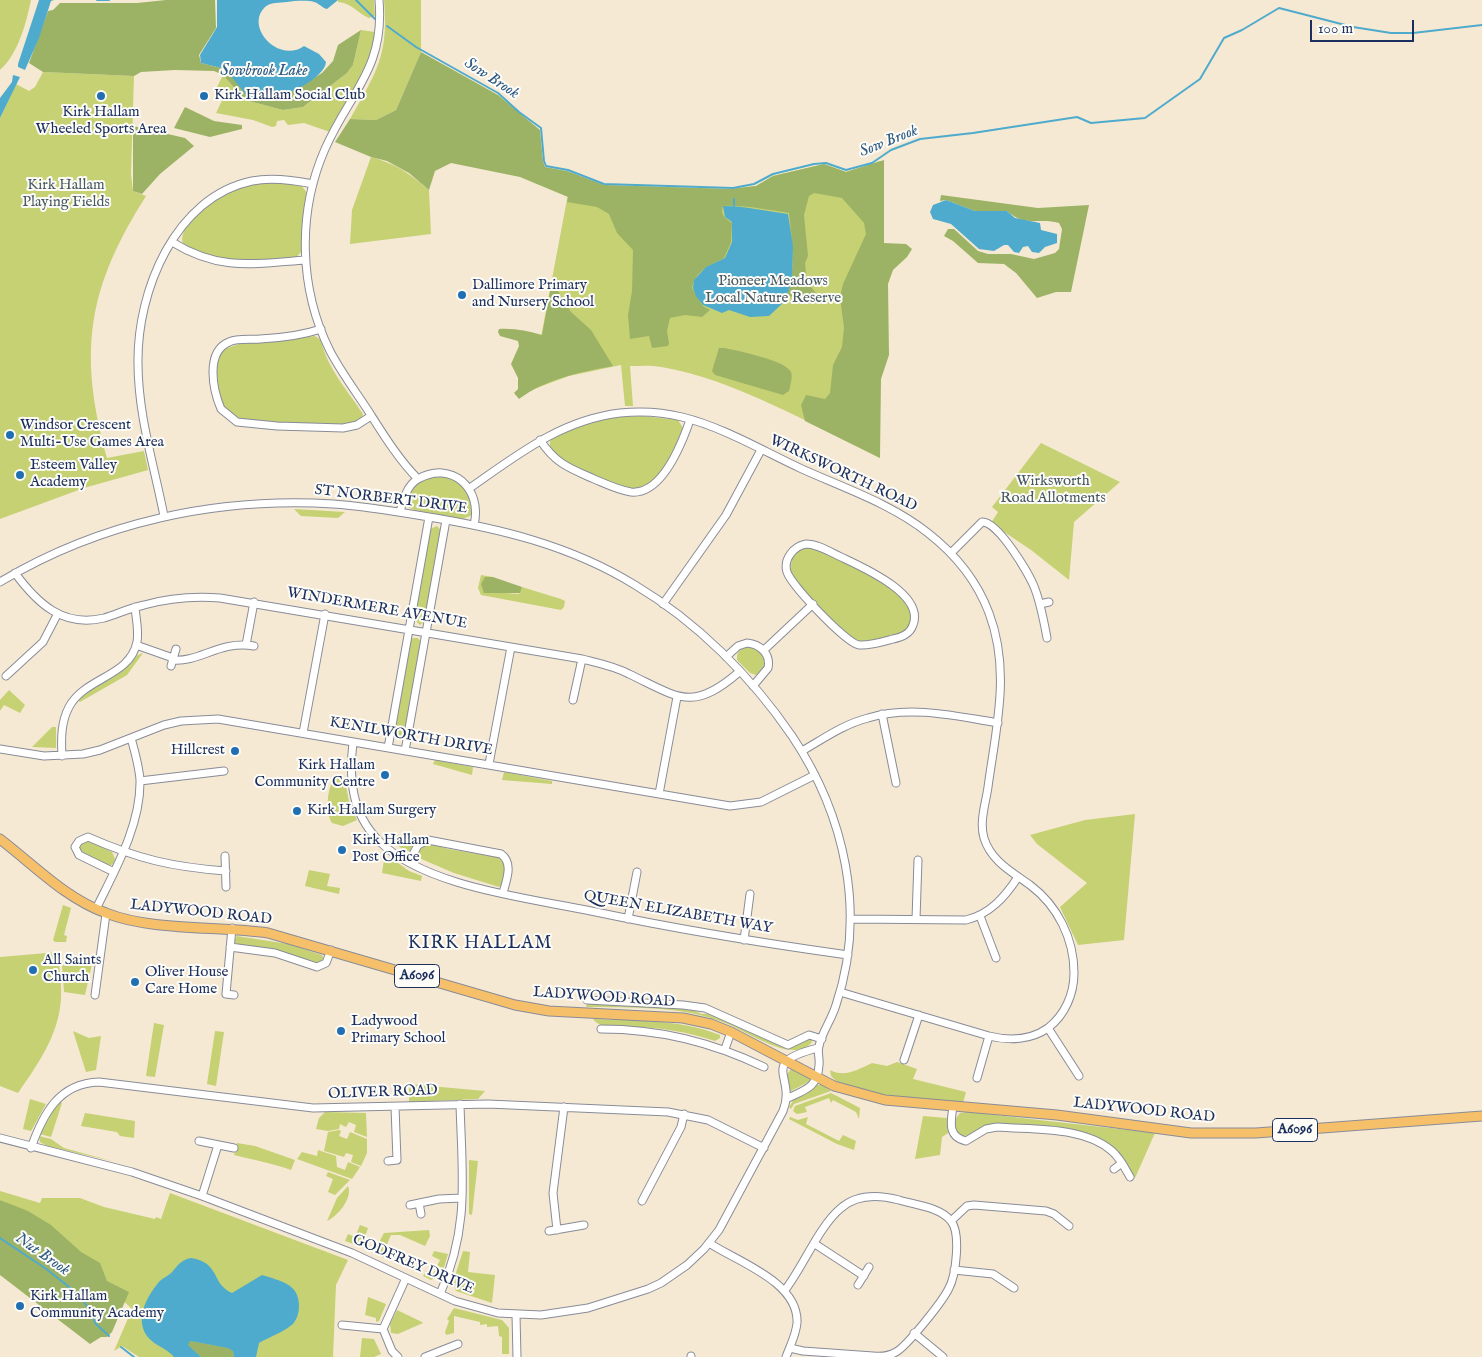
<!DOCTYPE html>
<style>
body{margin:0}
#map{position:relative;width:1482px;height:1357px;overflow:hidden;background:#f6e9d3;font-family:"IM FELL English",serif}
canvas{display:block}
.scale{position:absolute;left:1310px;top:20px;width:104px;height:22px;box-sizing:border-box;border:2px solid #1b2f5e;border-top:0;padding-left:6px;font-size:15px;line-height:18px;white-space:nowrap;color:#1b2f5e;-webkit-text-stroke:4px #fdfcf7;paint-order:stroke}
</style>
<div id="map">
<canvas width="1482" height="1357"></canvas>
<div class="scale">100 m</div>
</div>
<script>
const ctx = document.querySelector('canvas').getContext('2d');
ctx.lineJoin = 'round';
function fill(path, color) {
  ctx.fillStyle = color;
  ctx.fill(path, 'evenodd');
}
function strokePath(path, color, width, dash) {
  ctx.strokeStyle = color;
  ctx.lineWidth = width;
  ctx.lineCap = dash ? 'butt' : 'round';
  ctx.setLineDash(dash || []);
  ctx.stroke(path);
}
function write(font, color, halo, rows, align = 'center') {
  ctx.font = font + ' "IM FELL English",serif';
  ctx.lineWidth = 4;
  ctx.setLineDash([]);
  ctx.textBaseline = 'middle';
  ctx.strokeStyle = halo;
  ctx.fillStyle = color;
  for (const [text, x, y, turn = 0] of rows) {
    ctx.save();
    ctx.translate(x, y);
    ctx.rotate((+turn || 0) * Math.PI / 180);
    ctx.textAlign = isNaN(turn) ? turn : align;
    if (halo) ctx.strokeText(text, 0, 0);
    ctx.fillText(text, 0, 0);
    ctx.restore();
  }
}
fill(new Path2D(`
 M0,0H31C26,24 18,54 0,70Z
 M338,0H374L375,16L369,18C357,13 352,3 338,2Z
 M384,0H421V52L396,110L376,120L350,119C376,73 389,55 384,0Z
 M361,30L375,32L371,55L363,74L330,132L304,123L288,125L284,120L277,121L276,126L272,127L253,120L216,113L226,92L217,87L223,75L245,100L283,110L303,107L347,73L353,65Z
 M43,72L134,76L131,174L133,191L146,196C87,289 78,352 107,458L144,451L148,470L84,488L0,519V118L16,84L29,91L35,87Z
 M371,157C396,164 409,173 429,190L431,234L350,244L352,210Z
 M880,161V458C815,426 731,378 661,367C651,365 640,366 630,366L633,406H625L621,365L569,376L531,390L572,173L604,185L730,189L756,186L773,176L824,164L846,172Z
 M268,182L301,185L307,193L302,246L301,252L295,259C257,261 214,267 183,243C177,224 218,196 234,190C245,186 256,183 268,182Z
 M315,336L321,340C327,368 348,391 363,414C362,418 360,421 356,423C345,427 248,424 238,420C224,414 219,398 218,385C216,370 215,361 224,349L239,344Z
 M642,416L678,420L683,428C679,445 660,481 643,488C627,494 583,474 567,465C561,462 555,455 550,450V441L553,436C586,422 606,417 642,416Z
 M1041,443L1120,482L1074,522L1069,580L1031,550L991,523L998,512L992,507Z
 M439,476C462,479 467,489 474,509L472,515L463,519L414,510L408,507C403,488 424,478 439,476Z
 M294,509L345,512L338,518L301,516Z
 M437,526L441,530L425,621L420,625L414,619L430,529Z
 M808,547C831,550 918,592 912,620C909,632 899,635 889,637C879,639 865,645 855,641C839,634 800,587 790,572L793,555L802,548Z
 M481,575L493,577V592L519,594L522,587L561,599L565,601L564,607L561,610L481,595L478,588Z
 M413,638H418L421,642L404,737L399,739L394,735L410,639Z
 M747,647L755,648L764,656L765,667L756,675L750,673L737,660C737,651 739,650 747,647Z
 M143,653L127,675L80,702L78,700C92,684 109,682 123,670C133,662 131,657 143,653Z
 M9,690L25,705L20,713L4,705L0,711V700Z
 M52,727H56V748L32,747Z
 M435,760L473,767L472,775L433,764Z
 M504,772L552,781V784L502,780Z
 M344,777L349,801L357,820L343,826L332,823C325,813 327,786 335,778Z
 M1135,814L1124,940L1078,945L1060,907L1087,883L1037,844L1030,835L1085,820Z
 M394,834L416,838L411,851H406L392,842Z
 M87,840L112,852L115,859L113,864L107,867L81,854L78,847L80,843Z
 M429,843L448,849L502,858L507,869L502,885L499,887L454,873L419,858V849Z
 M391,858L409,871L422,876L421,881L382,873L384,860Z
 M309,870L330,874L327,886L340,888L339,894L305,886Z
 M63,905L71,908L64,935L67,936L66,942H55L53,940Z
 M237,936L288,944L322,955L324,959L319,963L276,950L238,945L234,941Z
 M58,952C59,967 62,983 61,998C59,1035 38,1064 18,1093L0,1086V957Z
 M76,959L93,960L85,995L64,992L62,965L72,966Z
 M587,1003L688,1008L702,1014L710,1013L790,1047L808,1038H811L812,1042C794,1065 748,1032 728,1024C681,1005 634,1008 586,1007Z
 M593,1019C635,1021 680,1019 720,1035V1038L715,1041C687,1032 660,1027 631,1027C618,1027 601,1030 593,1019Z
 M154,1023L164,1025L155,1077L146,1076Z
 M73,1031L89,1038L101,1036L96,1070L86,1072Z
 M215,1031L224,1032L216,1086L207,1084Z
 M897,1062L917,1069L913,1079L966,1092L963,1103L878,1095L836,1081L831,1076L830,1070C845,1078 859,1069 872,1063L887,1066Z
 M791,1069L811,1079L812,1080L789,1092L785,1077Z
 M409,1083L419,1085L485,1091L478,1099L409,1102Z
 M817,1085H822L831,1091L794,1104L791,1109L789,1107L796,1096Z
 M831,1093L860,1108L859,1119L856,1112L833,1100L831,1103L829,1098L805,1107L807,1112L797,1114L793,1111L795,1106Z
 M30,1099L46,1104L31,1131L23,1129Z
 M59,1101L62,1103L51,1137L40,1134Z
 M325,1112L366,1113L367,1137L354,1132L356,1125L349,1122L346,1127L340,1124L339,1129L328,1131L316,1129L319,1118Z
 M968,1112L1155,1133L1135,1178L1127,1165L1099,1140L996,1125C982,1125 972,1138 959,1136L954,1130V1121L960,1113Z
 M85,1113L135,1121L134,1138L120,1136L117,1132L81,1126Z
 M923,1116L947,1118L948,1133L942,1137L940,1155L915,1159Z
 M790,1117L798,1120L808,1117L806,1124L839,1141L843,1135L856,1141L854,1150L837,1144L789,1119Z
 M339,1130L341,1131L339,1136L347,1139L350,1132L367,1139V1153L361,1166L351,1162L353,1155L346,1153L344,1157L324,1151L328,1132Z
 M39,1136L51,1139L64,1148L112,1161L47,1146L40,1142Z
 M237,1143L255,1146L295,1160L291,1170C272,1163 253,1160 234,1155Z
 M318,1150L336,1156L337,1167L345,1170L348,1162L360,1167L352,1179L297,1159L302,1152L317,1156Z
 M469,1160L478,1161L472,1215L469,1214Z
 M328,1172L350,1180L335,1195L328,1192L333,1179L326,1176Z
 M348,1186C353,1198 338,1216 327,1221L337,1198Z
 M0,1191L40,1203L42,1198H80L104,1207L155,1219L156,1217L161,1219L170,1193L348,1260L336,1285L333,1357H139L122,1346L114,1351L132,1309L39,1222V1218L0,1200Z
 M360,1225L368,1228L363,1242L368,1244L365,1248L345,1241L348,1234L355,1237Z
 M429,1230L430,1236L425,1246L400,1235H391L384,1251L392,1255L389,1260L379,1255L375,1250L384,1233Z
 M434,1251L448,1254L442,1274L431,1280L423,1276L426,1271L433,1274L440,1260L432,1256Z
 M463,1251L470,1252L468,1272L495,1275L492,1303L456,1291L453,1282Z
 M368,1297L386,1304L379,1321L376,1322V1318L365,1315Z
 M454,1308L502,1320L509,1328V1354H502V1337L499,1336L498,1326L487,1327V1324L480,1325V1322L454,1316V1333L446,1335L445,1332L449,1321L447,1319Z
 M397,1310L422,1322L423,1323L398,1334L391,1333L390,1324Z
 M362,1338L374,1339L381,1354L374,1357H360Z`), '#c5d173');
fill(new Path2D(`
 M166,0H215L216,28L199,55L201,63L225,69L289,93L322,73L333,61L338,45L361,30L353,65L347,73L303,107L283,110L245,100L223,75L214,71L175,70L141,72L134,76L43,72L29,63L48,11L53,10L60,3H137Z
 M421,52L498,95L540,130L543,161L545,167L567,171L604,185L730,189L756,186L773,176L824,164L846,172L884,160V243L906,244L912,249L907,257L893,270L888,284L889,355L881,379L880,458L805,421L801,405L806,395L825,399L830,393L833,365L842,347L844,328L840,297L843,284L866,234L864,223L842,198L814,193L809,196L804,215L808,256L805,263L807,282L816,293L804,298L786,296C797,269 792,242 789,213C767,210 745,205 723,206C720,215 725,218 732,223L731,242L724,258C709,266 696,270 692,288L703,306L710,310L702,317L685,315L670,318L667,331L669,343L668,346L652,348L649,336L630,339L628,315L632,291L633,250L617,233L609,214L597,207L567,202L568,197L520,177L451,163L435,171L429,190L409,173L387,161L371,157L335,142L350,119L376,120L396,110Z
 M185,107L214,121L242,125V129L210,137L174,128Z
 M133,126L185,138L194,146L160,174L142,194L133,191Z
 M941,195L1038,208L1089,205L1071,292H1056L1037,298L1016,273L1004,264L978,263L953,241L944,236L948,229H954L978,251L988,254H1011L1034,259L1055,253L1059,249L1062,229L1059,223C1039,217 1026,228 1007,211H975L946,200L940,201Z
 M552,281L571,312L591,330L613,366C580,372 546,379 519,399L514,393L518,389V378L511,364L519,346L518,341L500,336L498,332L499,329C514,328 528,331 542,335Z
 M719,348H725C738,351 785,360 791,372C793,377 790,386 789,391L783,395L715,375L712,371Z
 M485,577H493L522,587L520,593H484L481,584Z
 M0,1200L28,1211L51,1225L81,1252L100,1263L107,1281L129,1292L112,1332L107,1337H101L90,1344L0,1275Z
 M190,1341L229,1348L233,1351L234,1357H201L187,1345Z`), '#9cb365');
fill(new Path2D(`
 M39,0H54L51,1L39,38L25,70L18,67V64Z
 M217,0H338L327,9C322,8 319,3 314,2C307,0 295,1 287,2C280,3 270,2 265,7C244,27 279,64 304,46L319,54L326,62C325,78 286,96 272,98C264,100 256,98 248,97L225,69L201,63L200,55L217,27Z
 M13,75L20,77L0,118V98L12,82Z
 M946,200L975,211H1007L1015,218L1040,223L1041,230L1057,234V243L1045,247L1039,253L1032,252L1028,246L1023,247L1019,253L1014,252L1008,245H1004L994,251L979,249L951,224L933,219L930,212L933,205Z
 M723,206C745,206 766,211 788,214L793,246L792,281L784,302L769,316L750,317L729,310L722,313L703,305L696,296L693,288L694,280L706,267L725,258L732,242V222L725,217Z
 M191,1258C221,1263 211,1284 232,1293L262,1275C280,1281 299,1283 299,1306C299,1313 297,1319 293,1324C284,1332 269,1337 259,1343L256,1357H234L233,1351L228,1348L190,1341L188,1345L201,1357H174C167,1348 153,1345 147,1336C135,1319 146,1298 158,1283C162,1278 169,1276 173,1271C179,1264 181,1260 191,1258Z`), '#4fabcd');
strokePath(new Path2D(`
 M97,0H109
 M356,0L375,19
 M387,26L416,47L498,93L519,112L541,128L544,161L546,166L568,170L604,184L733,188L754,184L773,174L814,164L826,163L846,170L857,167L872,163L891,150L920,139L973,133L1077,117L1091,123L1145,118L1200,79L1224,38L1242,30L1279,8L1353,27L1391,33H1413L1482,25
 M734,199V206
 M0,1238L45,1268L78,1294L89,1309L96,1324L109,1336
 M121,1347L134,1357`), '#4fabcd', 2);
const minor = new Path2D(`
 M379,0C385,69 350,92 325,149C297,213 299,289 330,351C341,372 356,392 369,412C383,434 399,460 418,479
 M172,242C219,271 253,264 305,260
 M321,329C300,336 281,338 260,339C250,340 237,338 229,342C205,352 213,390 221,409L237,422L277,426L343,428L357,425L371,416
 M540,440C556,464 569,468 594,479C606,484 618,490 631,492C662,495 682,443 690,420
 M470,488C517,455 561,420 620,413C640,411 662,412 682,417C723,427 763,451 802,469C844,488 892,504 928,533C955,554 977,581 989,613C1011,671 996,728 988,787C986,802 979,822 984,838C991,861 1012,872 1030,885C1058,906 1074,939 1074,973C1074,994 1065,1015 1048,1028C1031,1040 1009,1041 989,1036L840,992
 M400,512C403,500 407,485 418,479C451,460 483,488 474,525
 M164,516C154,465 138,415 138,363C137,291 175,197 252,181C272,177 293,180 313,184
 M806,544C818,544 830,552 841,557C862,567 925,594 913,625C910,634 902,637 893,639C882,642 869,646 859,645C846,643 791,585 787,572C783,559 794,546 806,544Z
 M951,553L982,522C998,521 1030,575 1035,589C1041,605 1044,622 1047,638
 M15,573C37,603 63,628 104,618C117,614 130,608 144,605C169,598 194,596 220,598L582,659C598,663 614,666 629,674C678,697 692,713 739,672
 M0,582C100,522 217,497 333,504C363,506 393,511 423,516C498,528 570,545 635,585C697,622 751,676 792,736C845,815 867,913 836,1005C832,1019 822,1032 819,1046C817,1052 820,1059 819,1065C818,1088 804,1090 786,1099
 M663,604L726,515L761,450
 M1040,604L1049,602
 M136,645L173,658
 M246,645L254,602
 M764,650L813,604
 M726,657L738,646L747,643C760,644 771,654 768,668L753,686
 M172,660C199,663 220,640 254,646
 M171,666L176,649
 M6,676L43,642L57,615
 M573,700L582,659
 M882,714L896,783
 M303,733L325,614
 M353,742C349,778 351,812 378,840C424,887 529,898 591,911C676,929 762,943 848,955
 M388,748L429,517
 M0,749L44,756L83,754L100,750L164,725L181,721L218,719L730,806L761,802L815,775
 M405,751L446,520
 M802,751C823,739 844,724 868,718C910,705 956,716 998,723
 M62,756C61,739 61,722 69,707C85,677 130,677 137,642C139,631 136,619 135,607
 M489,764L511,647
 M140,781L224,771
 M659,794L677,697
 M225,856L226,887
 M409,862L418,845L428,840L501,854C514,863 506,881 503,893
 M114,872L79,855L75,847L79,841L88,837C138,859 172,867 226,871
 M96,909C115,870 141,825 140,780C139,766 135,752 131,738
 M980,916L996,958
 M628,919L637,872
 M850,919L966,920C990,914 1005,897 1018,877
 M916,919L918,860
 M232,928L226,994L234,995
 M744,940L750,894
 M230,947L275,953L317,967L326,963L331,950
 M95,995L106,914
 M587,1000L683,1005L705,1008L788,1045L809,1035L822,1039
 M1048,1028L1079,1076
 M601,1029C660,1029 711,1042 764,1067
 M725,1049L731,1032
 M904,1060L919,1015
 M977,1078L989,1036
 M953,1106C951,1121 947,1137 966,1141L986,1129L997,1127C1033,1130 1083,1126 1112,1151C1120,1158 1125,1168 1130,1177
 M0,1138L132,1172L202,1196L352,1253L455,1301L498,1313L541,1315L588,1308L648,1289L661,1283L687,1265L704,1249L719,1230L783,1111C797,1076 757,1063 818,1048
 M199,1141L234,1148
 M31,1148C43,1114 59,1083 99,1082L313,1108L488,1104L668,1112L708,1120L764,1148
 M388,1161L397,1160L395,1107
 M1114,1169L1122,1163
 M202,1196L218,1145
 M642,1201L681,1127L684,1114
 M419,1203L421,1214
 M410,1205L439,1199L462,1198
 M951,1221L967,1206L974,1205L1046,1211L1054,1214L1069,1226
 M557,1230L553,1193L564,1107
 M549,1231L584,1225
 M709,1243C738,1262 799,1282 797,1323C796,1335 790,1346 786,1357
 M815,1244L864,1276
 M954,1270L993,1274L1014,1288
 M858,1285L869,1267
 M785,1290C803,1267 819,1226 841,1208C857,1194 880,1195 899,1200C915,1205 940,1207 951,1221C961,1233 956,1275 949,1288C943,1301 907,1346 896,1352C889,1356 881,1357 873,1356L803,1351L790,1348
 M440,1294C470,1228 462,1175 460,1104
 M516,1315L517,1357
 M342,1325L383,1329
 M914,1333L943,1357
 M691,1356V1357
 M398,1357L392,1351L383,1329L406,1278
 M425,1357L458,1344`);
const major = new Path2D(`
 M0,839C34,865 65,898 106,913C151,931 218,926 268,933L515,1005L549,1011L683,1018L711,1024L731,1032L834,1086L885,1100L1057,1115L1191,1133H1256L1482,1116`);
strokePath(minor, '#888c98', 9);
strokePath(major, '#888c98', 11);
strokePath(minor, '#fff', 7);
strokePath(major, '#f6c06b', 9);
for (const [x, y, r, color] of [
 [101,96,5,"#1f6fb2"],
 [204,96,5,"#1f6fb2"],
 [462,295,5,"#1f6fb2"],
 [10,435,5,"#1f6fb2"],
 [20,475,5,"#1f6fb2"],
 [235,751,5,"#1f6fb2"],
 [385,775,5,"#1f6fb2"],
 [297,811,5,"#1f6fb2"],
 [342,850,5,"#1f6fb2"],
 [33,970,5,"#1f6fb2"],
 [135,982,5,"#1f6fb2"],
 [341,1031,5,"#1f6fb2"],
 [20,1306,5,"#1f6fb2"]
]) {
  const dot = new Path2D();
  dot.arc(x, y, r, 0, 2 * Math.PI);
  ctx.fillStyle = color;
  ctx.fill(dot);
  strokePath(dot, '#fdfcf7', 2);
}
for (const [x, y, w] of [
 [417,976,45],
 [1295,1130,45]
]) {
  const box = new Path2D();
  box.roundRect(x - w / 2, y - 11.5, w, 23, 4);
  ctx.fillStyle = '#fdfcf7';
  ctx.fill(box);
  strokePath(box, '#1b2f5e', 1);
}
write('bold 14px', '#1b2f5e', null, [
 ["A6096",417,976],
 ["A6096",1295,1130]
]);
write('15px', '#1b2f5e', '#fdfcf7', [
 ["Kirk Hallam Social Club",214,96],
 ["Kirk Hallam",101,113,"center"],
 ["Wheeled Sports Area",101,130,"center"],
 ["Dallimore Primary",472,286],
 ["and Nursery School",472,303],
 ["Windsor Crescent",20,426],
 ["Multi-Use Games Area",20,443],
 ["Esteem Valley",30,466],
 ["Academy",30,483],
 ["Hillcrest",225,751,"right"],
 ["Kirk Hallam",375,766,"right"],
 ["Community Centre",375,783,"right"],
 ["Kirk Hallam Surgery",307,811],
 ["Kirk Hallam",352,841],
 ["Post Office",352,858],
 ["All Saints",43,961],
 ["Church",43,978],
 ["Oliver House",145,973],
 ["Care Home",145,990],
 ["Ladywood",351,1022],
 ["Primary School",351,1039],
 ["Kirk Hallam",30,1297],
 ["Community Academy",30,1314]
], 'left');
write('15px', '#465863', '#fdfcf7', [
 ["Kirk Hallam",66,186],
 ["Playing Fields",66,203],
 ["Pioneer Meadows",773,282],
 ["Local Nature Reserve",773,299],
 ["Wirksworth",1053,482],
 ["Road Allotments",1053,499]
]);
write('15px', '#1b2f5e', '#fdfcf7', [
 ["WIRKSWORTH ROAD",843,474,25],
 ["ST NORBERT DRIVE",391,500,7],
 ["WINDERMERE AVENUE",377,609,10],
 ["KENILWORTH DRIVE",411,737,10],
 ["LADYWOOD ROAD",201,913,6],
 ["QUEEN ELIZABETH WAY",678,913,10],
 ["LADYWOOD ROAD",604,998,4],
 ["OLIVER ROAD",383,1093,-2],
 ["LADYWOOD ROAD",1144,1111,6],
 ["GODFREY DRIVE",413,1265,23]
]);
write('italic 16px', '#2d5a85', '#fdfcf7', [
 ["Sowbrook Lake",264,72],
 ["Sow Brook",491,79,33],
 ["Sow Brook",889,142,-22],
 ["Nut Brook",42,1255,35]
]);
ctx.letterSpacing = '1px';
write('18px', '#1b2f5e', '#fdfcf7', [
 ["KIRK HALLAM",480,944]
]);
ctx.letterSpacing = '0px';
</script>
